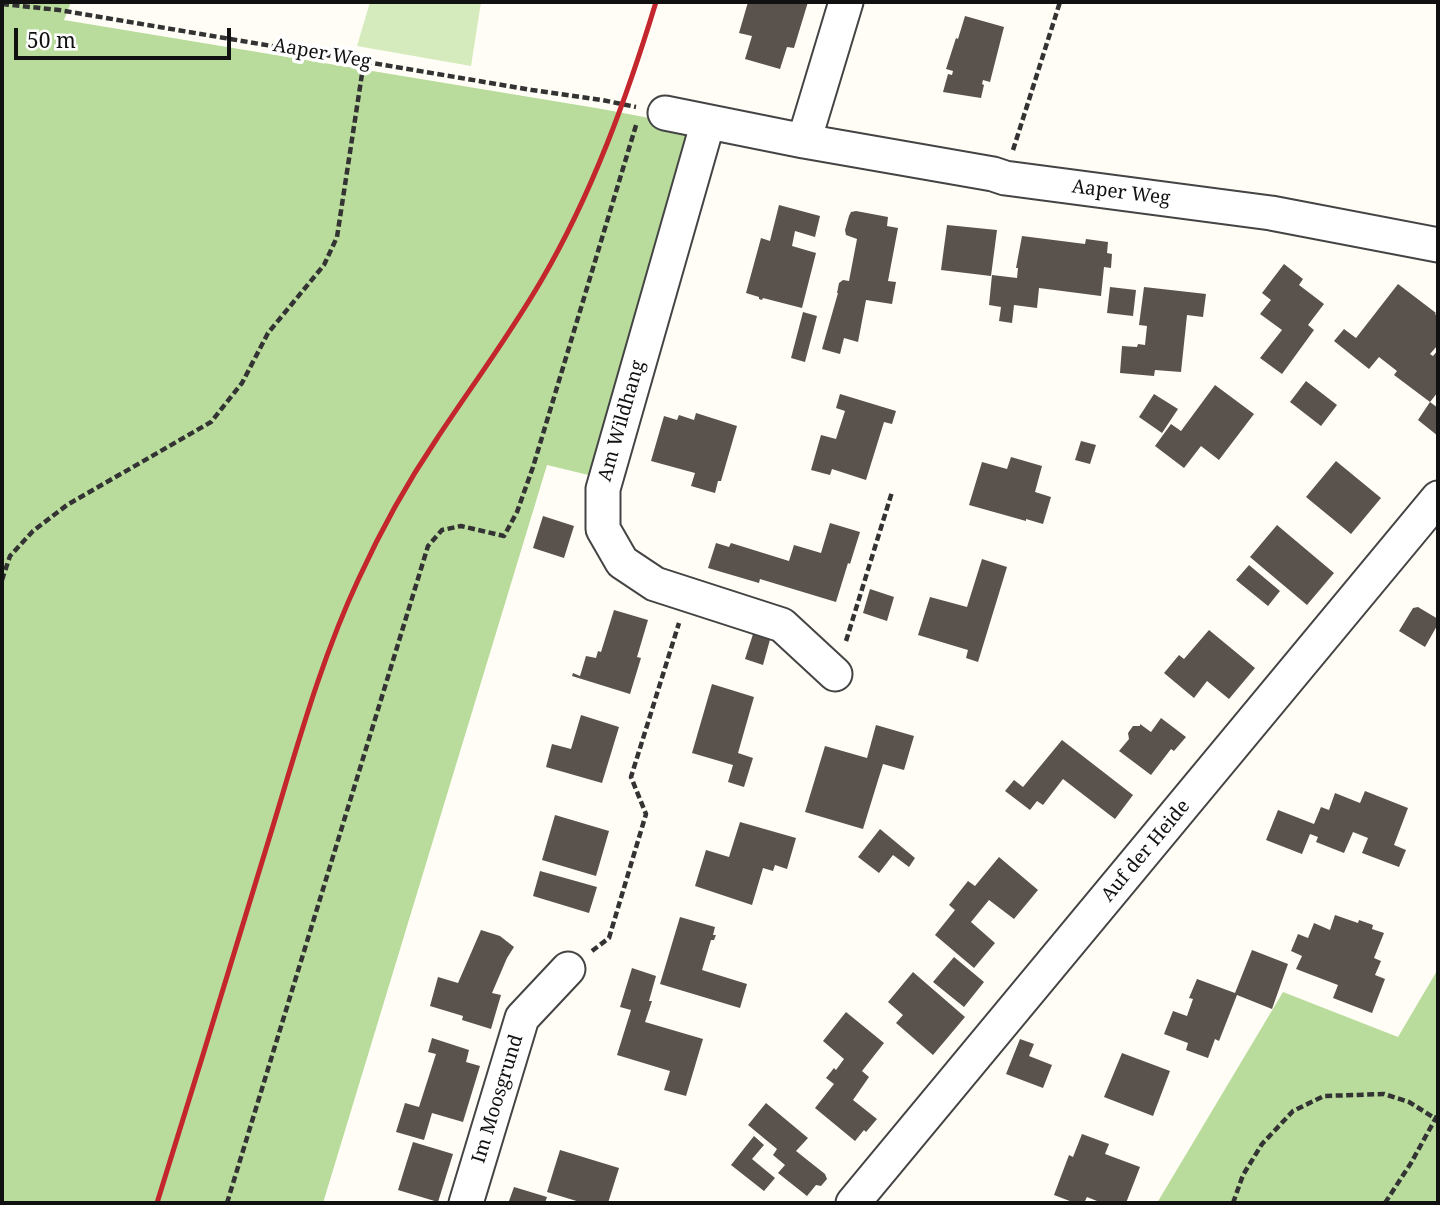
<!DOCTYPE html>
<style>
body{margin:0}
#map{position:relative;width:1440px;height:1205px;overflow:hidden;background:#fffdf5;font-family:"Noto Serif",serif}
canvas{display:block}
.frame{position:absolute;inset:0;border:4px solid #111;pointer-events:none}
.scale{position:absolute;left:14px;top:28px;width:217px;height:32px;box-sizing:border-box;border:4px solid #111;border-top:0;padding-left:9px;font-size:21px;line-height:24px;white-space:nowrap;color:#111;-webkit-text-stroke:5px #fff;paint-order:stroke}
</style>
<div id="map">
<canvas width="1440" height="1205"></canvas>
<div class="frame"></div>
<div class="scale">50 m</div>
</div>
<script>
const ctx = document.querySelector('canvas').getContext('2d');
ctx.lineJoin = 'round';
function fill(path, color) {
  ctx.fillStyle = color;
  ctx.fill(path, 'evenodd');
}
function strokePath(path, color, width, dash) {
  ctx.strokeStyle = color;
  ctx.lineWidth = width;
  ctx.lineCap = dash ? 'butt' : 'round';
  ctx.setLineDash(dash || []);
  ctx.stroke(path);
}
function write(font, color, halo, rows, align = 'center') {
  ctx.font = font + ' "Noto Serif",serif';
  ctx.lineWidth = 7;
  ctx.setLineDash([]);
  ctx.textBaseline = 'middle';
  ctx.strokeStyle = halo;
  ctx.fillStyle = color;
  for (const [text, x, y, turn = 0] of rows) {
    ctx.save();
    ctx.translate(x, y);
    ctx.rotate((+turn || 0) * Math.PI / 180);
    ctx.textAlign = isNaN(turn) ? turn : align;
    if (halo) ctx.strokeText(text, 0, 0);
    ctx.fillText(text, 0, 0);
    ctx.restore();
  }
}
fill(new Path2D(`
 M370,2H481L471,66L357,46Z`), '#d5ebbd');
fill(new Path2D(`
 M2,2H71L64,20L602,109L702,128L601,478L547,465L323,1203H2Z
 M1438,969V1203H1157L1283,992L1398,1037Z`), '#b9dc9c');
fill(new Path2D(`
 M748,2H808L794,48L787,47L780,69L745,59L752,36L739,33Z
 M965,16L1004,27L990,82L983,80L982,84L984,85L981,98L943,92L948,74L952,75L953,71L946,69L956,38L958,39Z
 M779,205L820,216L815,237L795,231L792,246L816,253L802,308L763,298L762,300L759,299V297L746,293L761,238L770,241Z
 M856,211L888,217L887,226L898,228L888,281L896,282L892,304L866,300L858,342L844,338L840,354L822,349L838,293H837L839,283L843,280L849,281L857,239L846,235L845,230L849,216L851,212Z
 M947,225L997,230L991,276L941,270Z
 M1022,236L1085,244L1086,239L1108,242L1107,253L1112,254L1111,268L1104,267L1101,296L1039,288L1037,308L1014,305L1012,323L999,321L1001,307L989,305L992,275L1017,278L1018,268H1016Z
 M1284,264L1303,279L1299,285L1324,304L1308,325L1314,330L1282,374L1260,358L1282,330L1260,314L1271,300L1262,293Z
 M1398,284L1436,313L1435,314L1438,317V345L1430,354L1433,356L1438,350V392L1430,402L1394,375L1397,371L1379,357L1369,369L1334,341L1344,329L1356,338Z
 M1110,287L1136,290L1133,316L1107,313Z
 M1144,287L1206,294L1203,317L1187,315L1181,372L1155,370L1154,376L1120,373L1122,346L1137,347L1138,344L1145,345L1147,326L1139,325Z
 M803,312L817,316L805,362L791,358Z
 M1306,381L1337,405L1321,426L1290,402Z
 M1215,385L1254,414L1219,460L1201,446L1184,468L1155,446L1171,424L1181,431Z
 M840,394L896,411L892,424L884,422L866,480L832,469L830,475L811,470L821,435L836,439L845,411L836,408Z
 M1154,394L1178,409L1162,433L1139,417Z
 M1430,402L1438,408V436L1418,420Z
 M696,413L737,426L721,481H718L715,493L691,486L695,473L651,461L664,416L677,420L679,415L694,420Z
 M1081,441L1096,445L1090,464L1075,460Z
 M1011,457L1042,466L1035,492L1051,497L1043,524L1026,519V521L969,505L982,462L1007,469Z
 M1336,461L1381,498L1351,534L1306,497Z
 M543,516L574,526L564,558L533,548Z
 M830,523L860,532L850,564L848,563L836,602L760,579L759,583L708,568L716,543L729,547L731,543L789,561L794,545L821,553Z
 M1277,525L1334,573L1307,605L1250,557Z
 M982,559L1007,567L978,662L966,658L968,650L918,635L930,597L967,607Z
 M1249,565L1280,591L1268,606L1236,580Z
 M870,589L894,597L887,621L863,613Z
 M1418,607L1438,619V624L1425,647L1399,631L1413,608Z
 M614,610L648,620L637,657L641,658L630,694L572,676L573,673L580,676L586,656L596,658L598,651L601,652Z
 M1209,630L1255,668L1229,699L1207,681L1194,698L1164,673L1179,655L1184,659Z
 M754,631L771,636L763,665L745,659Z
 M712,684L754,697L738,753L753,758L744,787L728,782L733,765L692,753Z
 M581,715L619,727L602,783L546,767L552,744L571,749Z
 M1161,718L1186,737L1174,751L1171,749L1151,775L1119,751L1129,739L1128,733L1133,726H1140V724L1151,732Z
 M876,725L914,736L904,770L883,764L863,829L805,812L825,746L867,758Z
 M1062,740L1133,795L1115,819L1063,779L1043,805L1037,801L1030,810L1005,791L1014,780L1023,787Z
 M1365,791L1408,808L1394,845L1406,850L1399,867L1362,853L1368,838L1353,832L1344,853L1316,842L1318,837L1310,834L1302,854L1266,840L1278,810L1314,824L1321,807L1329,810L1335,793L1360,803Z
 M555,815L609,831L596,876L542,860Z
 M740,822L796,838L787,869L775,865L773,871L763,868L752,905L695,886L706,850L729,857Z
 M880,829L915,858L909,867L893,855L879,873L858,857Z
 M999,857L1038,890L1014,919L989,900L971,922L995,943L974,968L935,935L955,910L949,905L968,881L975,886Z
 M540,871L597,887L589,913L533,896Z
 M1335,915L1358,923L1359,920L1373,925L1372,929L1384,933L1374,958L1381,961L1375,975L1385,979L1372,1013L1333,998L1338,985L1296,969L1302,956L1291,951L1298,934L1308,938L1314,923L1330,930Z
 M680,917L715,927L713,935H716L714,940H711L702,970L747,984L740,1008L660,984Z
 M481,930L500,936L514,947L507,958L492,993L501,995L491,1029L462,1020L463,1016L430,1006L438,977L458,983Z
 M1252,950L1288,964L1272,1009L1237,995L1219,1041L1215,1039L1208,1058L1186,1050L1188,1043L1164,1034L1173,1011L1187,1016L1193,999L1189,998L1197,979L1235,993Z
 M954,957L984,982L964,1007L933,982Z
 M632,968L656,976L649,1001H652L645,1022L703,1039L686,1096L664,1090L670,1071L617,1055L631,1010L620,1007Z
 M913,972L965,1017L933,1055L896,1023L903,1015L888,1002Z
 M846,1012L884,1043L862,1071L869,1077L853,1100L877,1119L866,1132L864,1130L855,1141L815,1108L834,1084L826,1078L834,1068L836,1070L844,1059L823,1041Z
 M432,1038L469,1050L466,1062L480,1066L463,1122L432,1113L424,1140L396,1132L405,1103L419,1107L436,1054L428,1052Z
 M1020,1039L1034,1044L1029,1056L1052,1065L1043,1088L1006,1074Z
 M1122,1053L1170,1071L1153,1116L1104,1097Z
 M766,1103L808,1138L796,1151L825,1174L827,1179L821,1186L816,1185L807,1196L778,1173L785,1165L773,1155L777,1149L748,1125Z
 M1082,1134L1109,1144L1105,1154L1140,1167L1126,1203H1102L1087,1197L1084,1203H1075L1054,1195L1069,1155L1073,1157Z
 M754,1136L764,1145L752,1159L775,1178L764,1191L731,1165Z
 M413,1142L453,1154L438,1202L398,1190Z
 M560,1150L619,1168L608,1203H583L547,1192Z
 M514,1187L547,1197L545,1203H518L509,1201Z`), '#5a524d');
const street = new Path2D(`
 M665,113L804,141L993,174L1005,178L1271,213L1438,245
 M708,122L603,489V529L622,562L655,584L782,625L835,674
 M804,141L846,2
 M466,1203L522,1018L568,969
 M853,1203L1438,498`);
strokePath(street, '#444', 37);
strokePath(new Path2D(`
 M2,4L59,10L532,90L602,100L636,107
 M1013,150L1060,2
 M2,580L10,556L33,531L67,505L211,422L242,383L268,333L324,265L337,237L364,61
 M846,641L892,492
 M592,951L609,938L646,814L631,777L679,623
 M227,1203L428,546L442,530L461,526L504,536L517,512L533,467L637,122
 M1233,1203L1243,1175L1262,1144L1293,1111L1324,1096L1384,1094L1409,1102L1436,1119
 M1385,1203L1411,1163L1438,1114`), '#333', 4.5, [7, 3.5]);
strokePath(street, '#fff', 33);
strokePath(new Path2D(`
 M157,1203C195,1082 232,960 269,839C296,751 320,661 359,578C381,530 407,483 436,440C471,387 509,336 541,281C592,194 627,97 656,2`), '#c4262e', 5);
write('19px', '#111', '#fff', [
 ["Aaper Weg",322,54,10],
 ["Aaper Weg",1121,193,7],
 ["Am Wildhang",622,421,-74],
 ["Auf der Heide",1146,851,-50],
 ["Im Moosgrund",498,1099,-73]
]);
</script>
